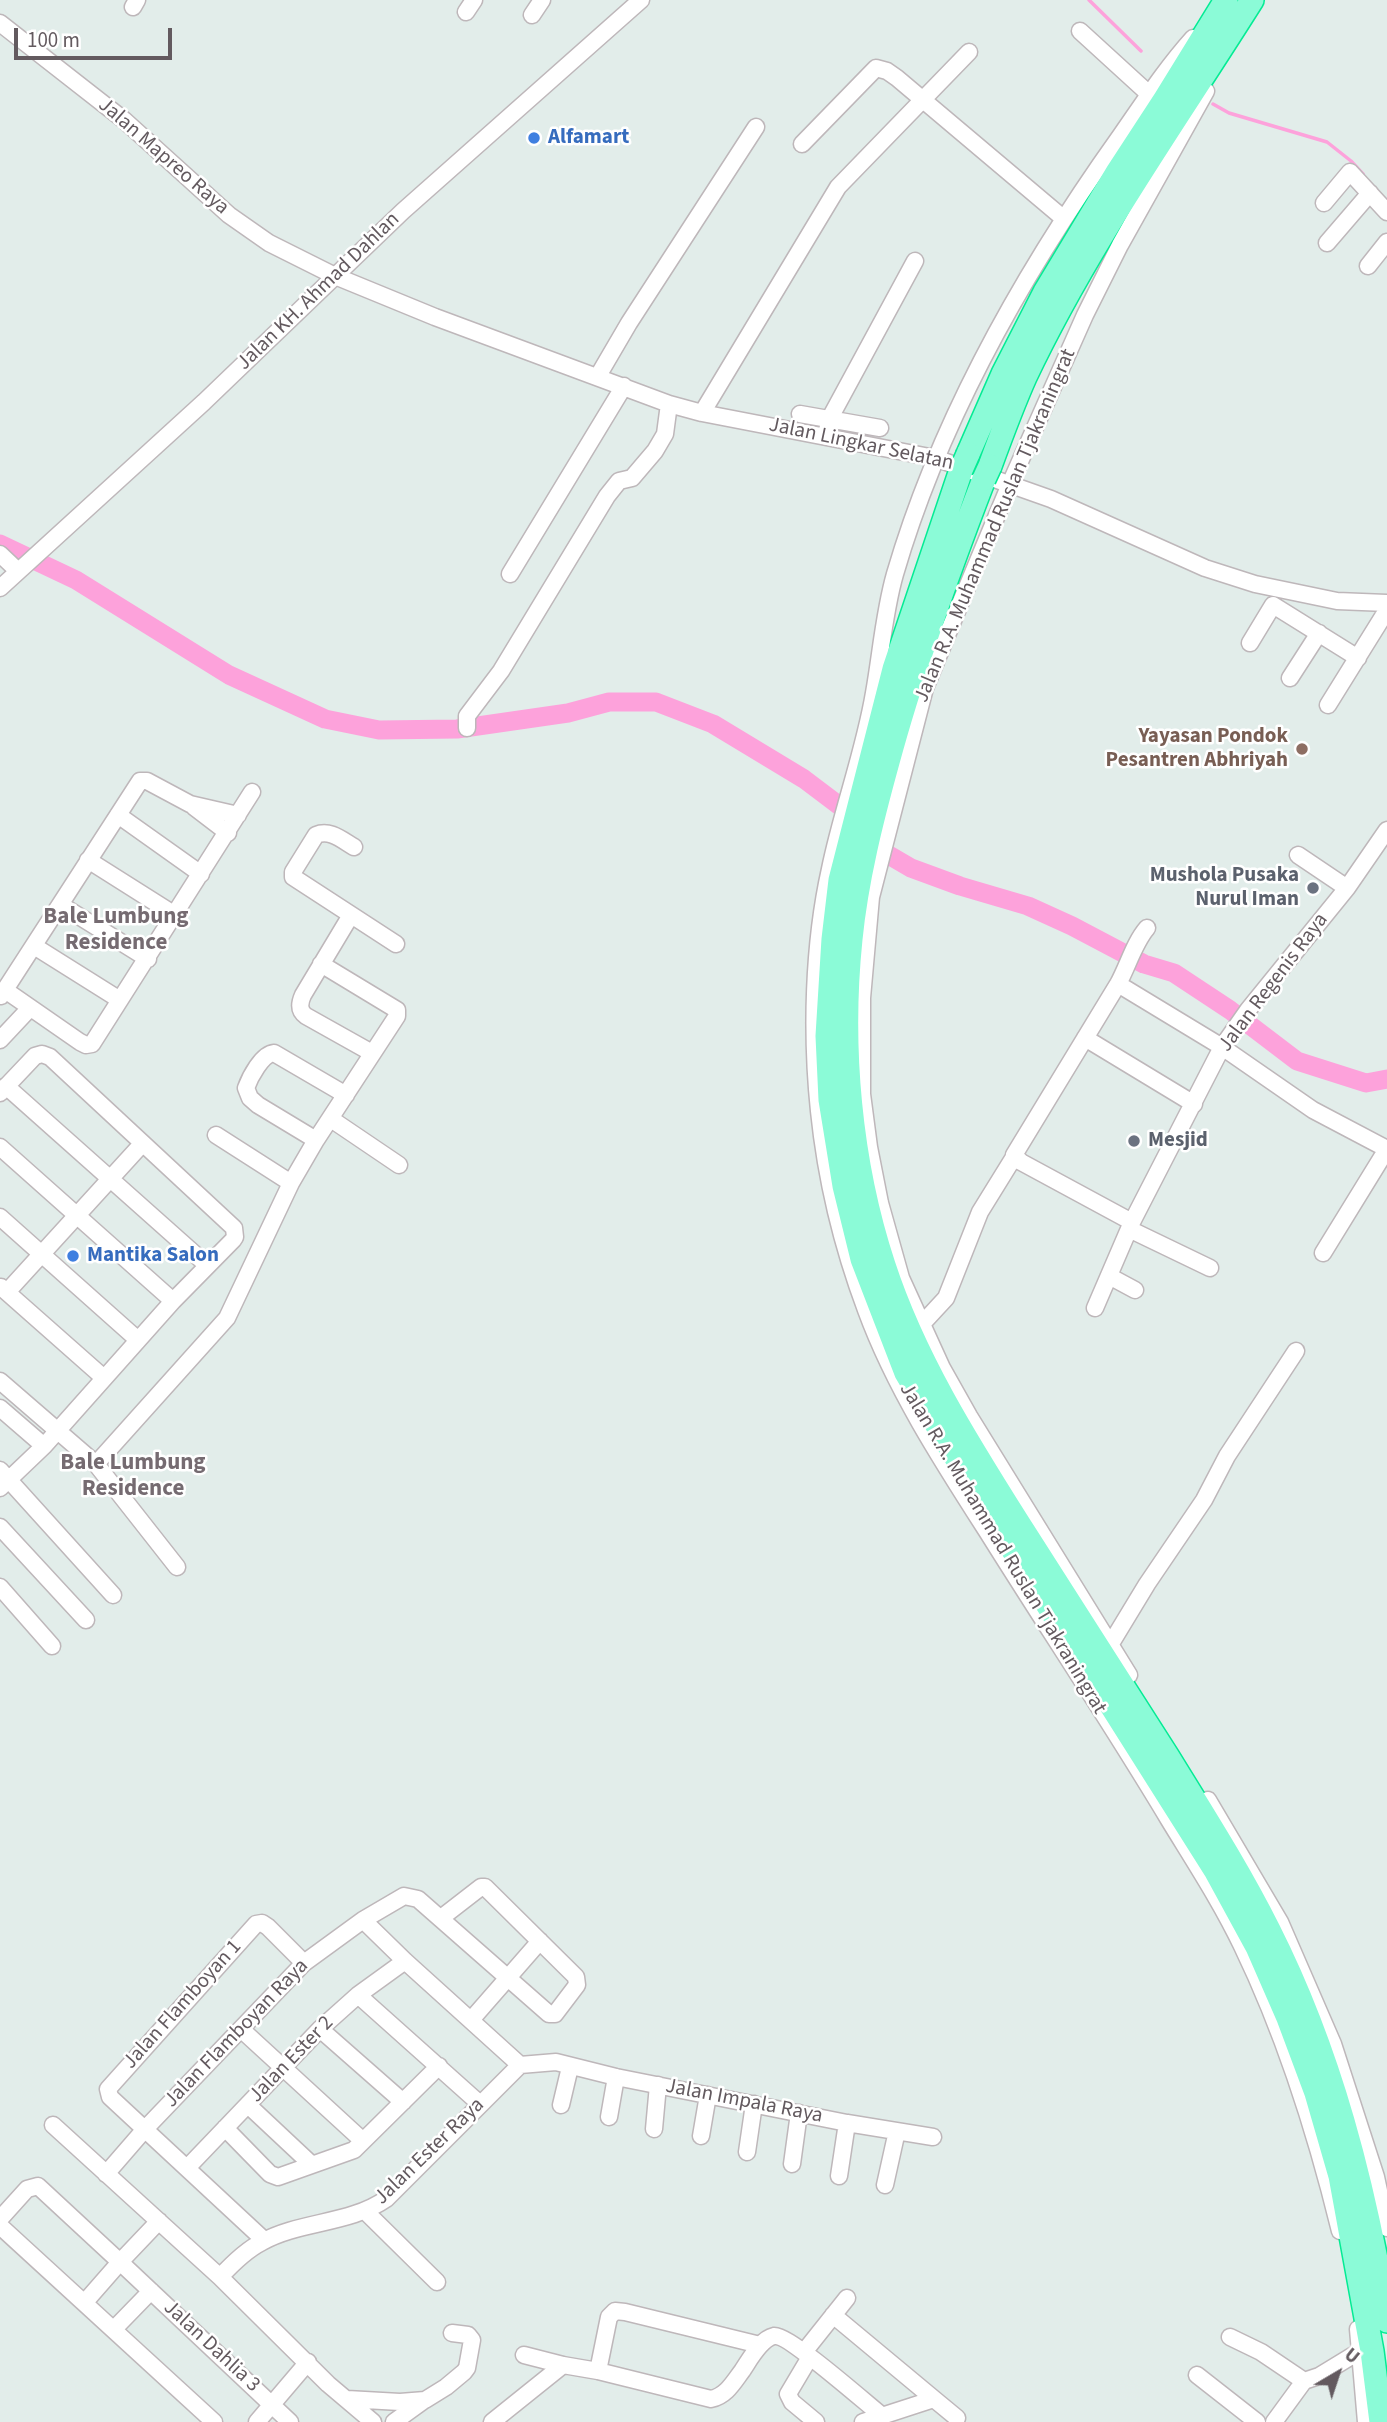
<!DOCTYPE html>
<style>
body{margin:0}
#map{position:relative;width:1387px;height:2422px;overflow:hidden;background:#e2edea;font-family:"Source Sans 3",sans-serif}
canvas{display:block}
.north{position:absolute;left:1303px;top:2338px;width:70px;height:70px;-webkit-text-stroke:5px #fff;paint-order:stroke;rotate:39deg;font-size:19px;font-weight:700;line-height:28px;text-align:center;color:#635a5f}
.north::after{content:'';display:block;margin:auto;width:24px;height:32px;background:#635a5f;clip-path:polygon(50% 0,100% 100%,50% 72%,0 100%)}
.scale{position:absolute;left:14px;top:28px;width:158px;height:32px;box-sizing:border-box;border:4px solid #635a5f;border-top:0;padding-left:9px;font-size:21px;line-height:24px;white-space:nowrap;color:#635a5f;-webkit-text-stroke:5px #fff;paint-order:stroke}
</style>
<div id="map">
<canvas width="1387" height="2422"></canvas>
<div class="north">U</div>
<div class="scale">100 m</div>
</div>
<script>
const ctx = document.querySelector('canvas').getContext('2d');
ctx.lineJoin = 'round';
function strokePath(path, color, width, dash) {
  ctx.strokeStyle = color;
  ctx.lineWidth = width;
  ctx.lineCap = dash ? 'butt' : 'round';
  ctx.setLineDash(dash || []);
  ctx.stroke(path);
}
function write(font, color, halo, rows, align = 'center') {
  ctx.font = font + ' "Source Sans 3",sans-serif';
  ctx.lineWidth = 5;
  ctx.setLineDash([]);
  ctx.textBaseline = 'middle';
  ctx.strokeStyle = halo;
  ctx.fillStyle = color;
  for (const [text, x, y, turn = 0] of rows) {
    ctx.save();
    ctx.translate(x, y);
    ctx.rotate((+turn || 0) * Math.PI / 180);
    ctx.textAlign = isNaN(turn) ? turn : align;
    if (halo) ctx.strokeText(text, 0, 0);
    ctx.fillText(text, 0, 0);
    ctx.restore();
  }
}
strokePath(new Path2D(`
 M1089,0L1141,51
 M1213,104L1229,113L1327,142L1351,161L1363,174`), '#fda2db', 3.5);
strokePath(new Path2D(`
 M0,544L76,580L229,675L325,719L379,730L457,729L568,713L609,702H656L713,724L804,779L849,813L875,847L911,868L960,886L1028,906L1072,926L1144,964L1174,973L1230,1010L1297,1061L1366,1083L1387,1079`), '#fda2db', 19);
const minor = new Path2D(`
 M133,7L137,0
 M466,12L474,0
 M532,15L542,0
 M0,23L124,120L229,215L269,243L335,276L435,317L669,404L702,413L935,458L1051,499L1205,568L1255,584L1337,601L1387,603
 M1080,31L1149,94
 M1193,38C1166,68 1144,102 1121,135C1026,268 941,416 895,574C884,612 881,654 874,693C864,753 842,810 830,869C813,945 811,1034 819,1111C826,1179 842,1246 866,1310C895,1389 943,1463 988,1533C1048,1629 1111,1723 1169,1820C1194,1861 1221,1902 1242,1946C1286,2037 1316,2133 1340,2231
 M802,144L876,68L887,71L897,78L1063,218
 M1324,203L1350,172L1387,212
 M1327,243L1370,193
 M1368,266L1387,242
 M598,376L629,323L756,127
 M702,413L838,187L969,52
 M800,414L880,428
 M826,435L830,418L915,261
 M0,554L18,571
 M510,574L624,386
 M0,588L204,402L403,211L641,0
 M1250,643L1273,605L1358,658
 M1290,678L1319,633
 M1328,705L1387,610
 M467,728V716L501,671L607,496L619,481L632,478L655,451L665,434L669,404
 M194,807L228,833
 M118,815L201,874
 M354,847C342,840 330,829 316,835L293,872V877L396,944
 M1298,855L1347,888
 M88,860L175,915
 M61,905L148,959
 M351,915L303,995C299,1004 299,1011 306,1016L372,1053
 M34,946L120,1000
 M1118,984L1222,1047L1313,1110L1387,1149
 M5,990L80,1042L86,1045L92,1044L252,792
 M1,996L140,781H147L190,804L238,815
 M1085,1038L1194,1104
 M0,1040L30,1008
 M6,1086L207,1265
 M0,1093L35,1056L42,1054L50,1057L234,1228L235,1237L233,1240L173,1301L44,1446L0,1488
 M331,1119L399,1165
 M216,1135L291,1183
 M316,1140L258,1105L250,1098L246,1088C250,1077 262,1054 274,1053L346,1095
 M0,1147L173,1301
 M0,1217L138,1340
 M1132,1222L1021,1162L1014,1155L1118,984C1128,966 1134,943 1147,928
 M1129,1229L1210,1268
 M1323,1253L1387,1149
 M1109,1276L1135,1290
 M1,1287L104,1378
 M7,1292L142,1144
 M1095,1308L1132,1222L1222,1047L1248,1010L1347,888L1387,830
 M921,1325L946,1298L980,1212L1014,1157
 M0,1381L96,1464L177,1567
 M0,1408L44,1446
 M96,1464L227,1318L291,1183L316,1140L397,1016V1010L321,964
 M0,1470L113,1595
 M0,1527L86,1620
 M0,1587L52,1646
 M1110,1645L1147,1584L1204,1500L1227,1456L1296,1351
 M1129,1675L969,1416L942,1368L901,1278L880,1203L869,1147L862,1094V998L871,897L925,688L1010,484L1085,315L1120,245L1206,91
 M1208,1800L1280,1922L1333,2044L1376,2177L1387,2228
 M363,1920L405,1961L520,2065L556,2062L616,2077L847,2123L933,2137
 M358,1995L480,2104
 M471,2020L540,1941
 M320,2029L403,2102
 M242,2030L363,2141
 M248,2105L311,2164
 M561,2105L570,2067
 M609,2117L616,2077
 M53,2125L220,2277L328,2384L373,2422
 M225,2128L270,2174L278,2177L354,2150L439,2066
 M654,2129L658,2085
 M701,2136L708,2095
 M747,2152L754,2104
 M792,2164L799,2113
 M187,2168L320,2029L358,1995L405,1961
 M106,2174L145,2129L304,1963L363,1920L404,1896L418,1899L549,2014H555L577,1985L576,1977L485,1887H481L441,1918
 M839,2176L847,2123
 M885,2185L897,2131
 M365,2211L437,2282
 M0,2219L27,2189L38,2186L120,2262L159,2221
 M0,2226L214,2422
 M264,2240L110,2097L108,2089L256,1924L262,1923L268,1927L304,1963
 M220,2277C232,2264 246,2250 262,2242C300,2221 350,2224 386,2199L520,2065
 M85,2302L120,2262L290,2422
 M833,2315L934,2399L863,2422
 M115,2328L151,2291
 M1358,2329L1366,2422
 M1230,2337L1261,2352L1304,2381L1274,2422
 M804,2352L847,2298
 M524,2355L563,2365
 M810,2357L788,2394L792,2402L816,2422
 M598,2371L609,2317L615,2311L625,2312L760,2345
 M1197,2375L1257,2422
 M1304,2381L1319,2376L1360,2351
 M347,2399L400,2402L425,2400L446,2387L464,2372L467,2368L472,2340L468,2335L452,2333
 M934,2399L957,2418
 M257,2422L308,2362
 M394,2422L423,2401
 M492,2422L563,2365L598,2371L711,2399C726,2396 733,2383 742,2371C749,2361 760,2339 774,2336C788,2334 866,2403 881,2415`);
const highway = new Path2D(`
 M968,454L1003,374L1045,292L1118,171L1165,99L1226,0
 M990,466C1001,436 1012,406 1025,377C1088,244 1174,124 1252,0
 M961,470L894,669L840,880L833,939L827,1036L830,1100L844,1186L862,1259L906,1373L973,1487L1215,1870L1257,1947L1288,2018L1316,2093L1340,2176L1372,2351L1381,2422
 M984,479C948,572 914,666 888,762C872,820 857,879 851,939C840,1046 850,1162 884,1265C915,1360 970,1446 1023,1530C1071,1606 1120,1681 1168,1757C1203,1814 1239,1870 1269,1930C1331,2053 1365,2186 1387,2321`);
strokePath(minor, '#beb7ba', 19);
strokePath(highway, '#04eb94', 26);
strokePath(minor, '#fff', 16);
strokePath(highway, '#8bfbd7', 23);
const highwayBridge = new Path2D(`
 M961,470L968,454
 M984,479L990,466`);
strokePath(highwayBridge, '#04eb94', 26, []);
strokePath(highwayBridge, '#8bfbd7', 23);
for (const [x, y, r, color] of [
 [534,138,7,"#3f7fe0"],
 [1302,749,7,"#8d6e63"],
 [1313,888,7,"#6b7280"],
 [1134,1141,7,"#6b7280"],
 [73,1256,7,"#3f7fe0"]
]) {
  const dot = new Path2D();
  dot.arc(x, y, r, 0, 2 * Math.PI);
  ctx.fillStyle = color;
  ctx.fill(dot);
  strokePath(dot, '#fff', 2.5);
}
write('bold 21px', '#366cbe', '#fff', [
 ["Alfamart",548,138],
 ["Mantika Salon",87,1256]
], 'left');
write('21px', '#635a5f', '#fff', [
 ["Jalan Mapreo Raya",163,157,41],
 ["Jalan KH. Ahmad Dahlan",319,292,-44],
 ["Jalan Lingkar Selatan",861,445,12],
 ["Jalan R.A. Muhammad Ruslan Tjakraningrat",996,526,-67],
 ["Jalan Regenis Raya",1274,983,-53],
 ["Jalan R.A. Muhammad Ruslan Tjakraningrat",1002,1549,59],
 ["Jalan Flamboyan 1",183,2005,-48],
 ["Jalan Flamboyan Raya",237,2034,-46],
 ["Jalan Ester 2",292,2060,-46],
 ["Jalan Impala Raya",744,2102,11],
 ["Jalan Ester Raya",430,2152,-44],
 ["Jalan Dahlia 3",211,2347,43]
]);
write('bold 21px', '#785e54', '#fff', [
 ["Yayasan Pondok",1288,737],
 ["Pesantren Abhriyah",1288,761]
], 'right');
write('bold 21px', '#5b616d', '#fff', [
 ["Mushola Pusaka",1299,876],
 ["Nurul Iman",1299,900],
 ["Mesjid",1148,1141,"left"]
], 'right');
write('bold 23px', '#756b71', '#fff', [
 ["Bale Lumbung",116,918],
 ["Residence",116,944],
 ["Bale Lumbung",133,1464],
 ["Residence",133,1490]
]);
</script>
